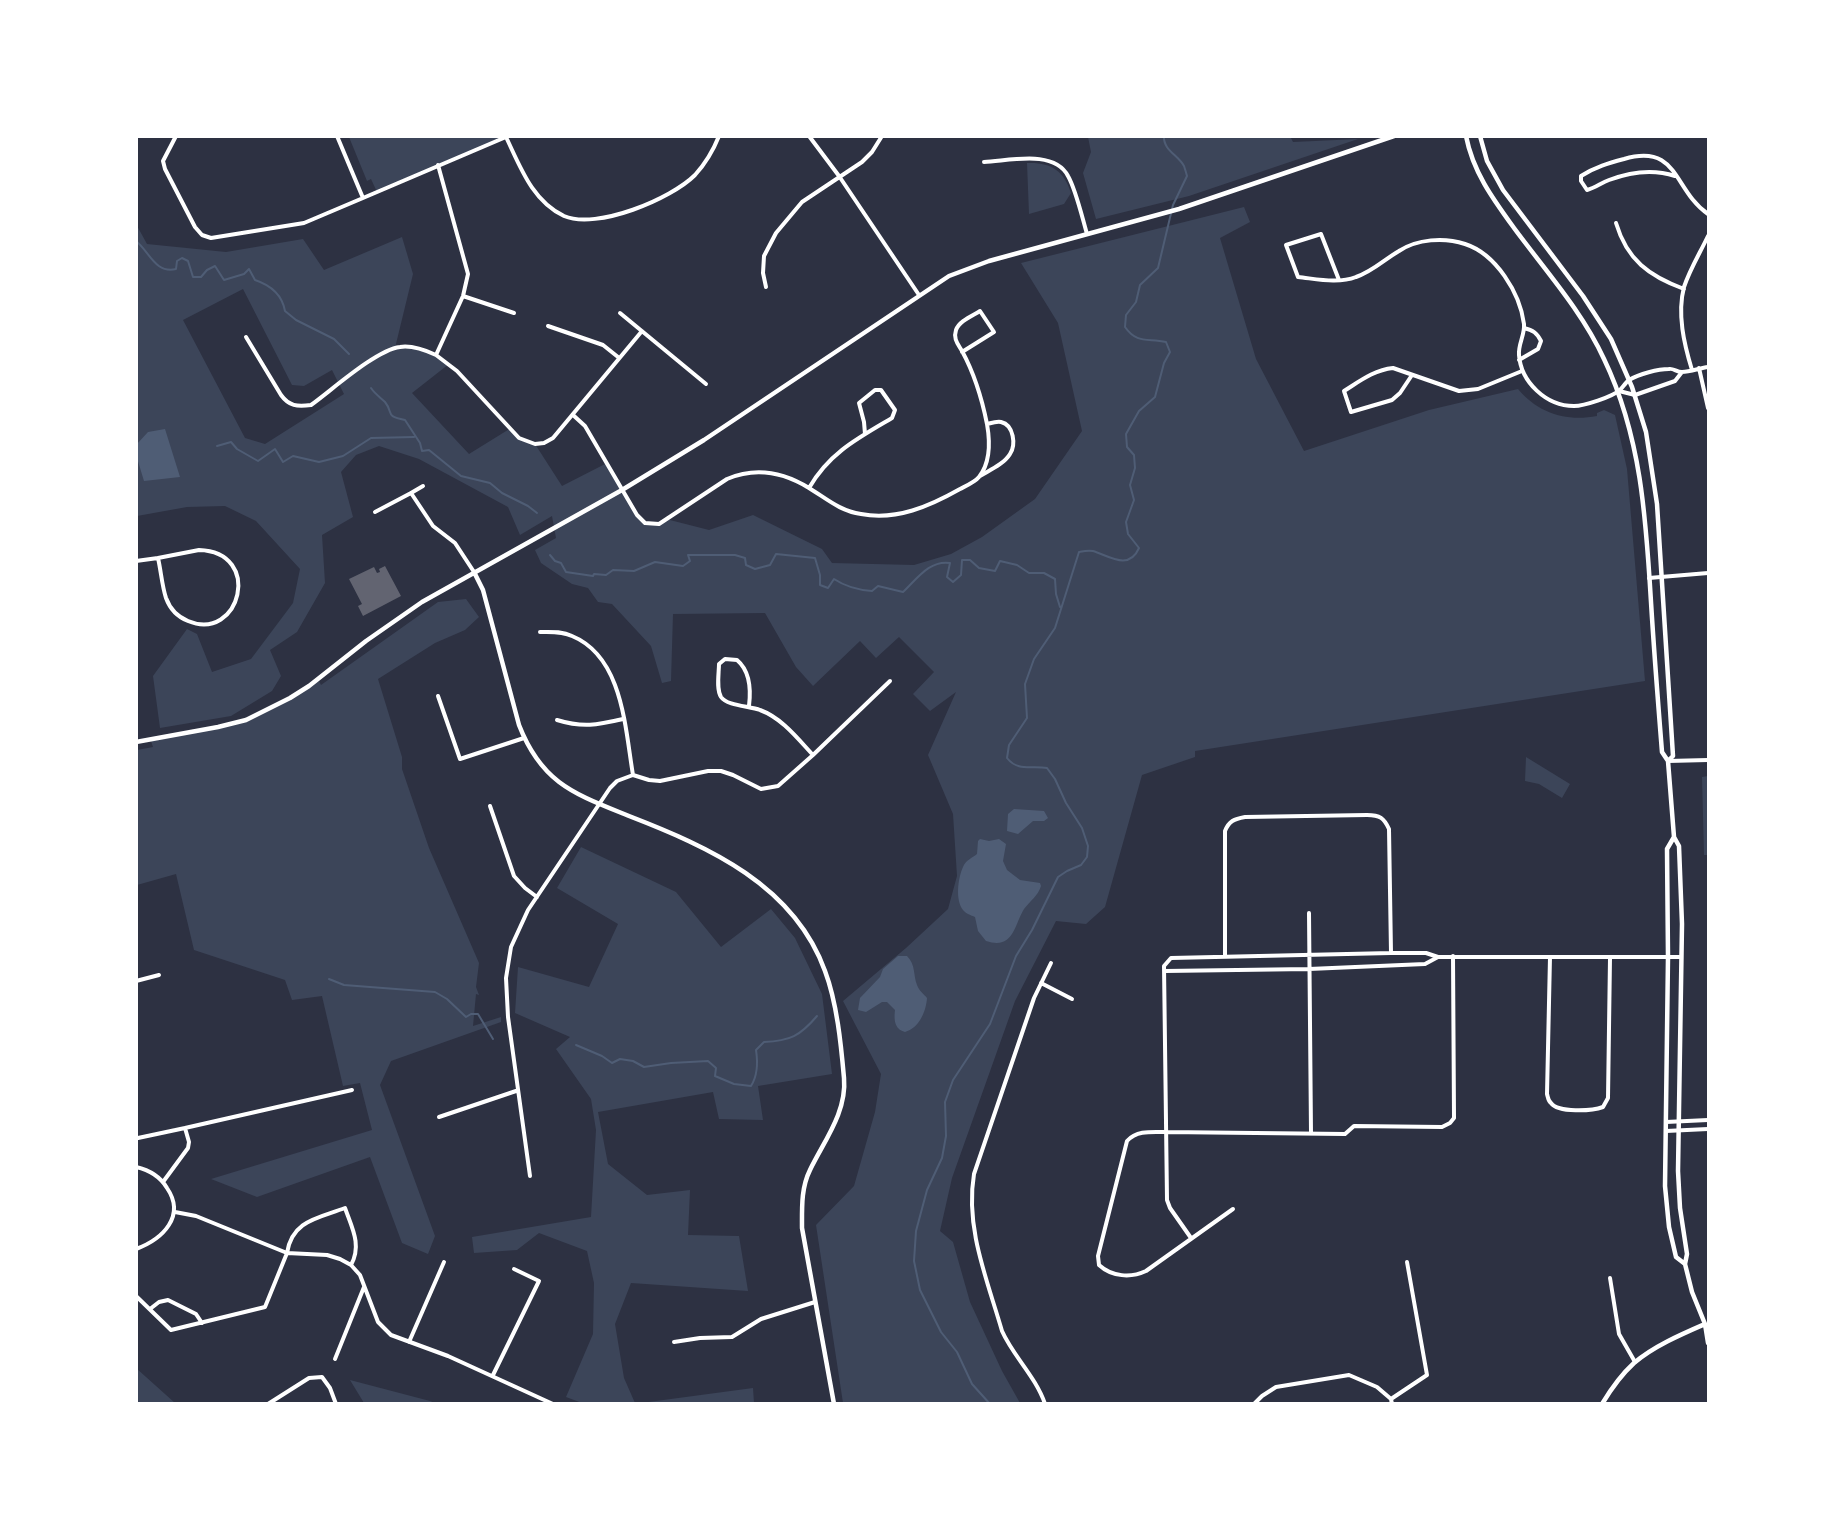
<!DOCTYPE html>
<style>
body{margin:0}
#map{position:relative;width:1845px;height:1540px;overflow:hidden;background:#2d3142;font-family:"Roboto Condensed",sans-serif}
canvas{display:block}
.frame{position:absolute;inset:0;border:138px solid #fff;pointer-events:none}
</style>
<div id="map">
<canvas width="1845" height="1540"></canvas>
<div class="frame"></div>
</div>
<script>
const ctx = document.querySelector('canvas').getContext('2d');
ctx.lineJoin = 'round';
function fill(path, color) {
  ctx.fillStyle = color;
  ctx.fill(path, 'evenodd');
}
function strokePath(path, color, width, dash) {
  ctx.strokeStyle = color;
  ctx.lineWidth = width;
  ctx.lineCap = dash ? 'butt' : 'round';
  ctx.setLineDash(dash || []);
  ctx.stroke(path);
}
fill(new Path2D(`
 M1290,136L1293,142L1358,139L1189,196L1096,219L1083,173L1091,152L1088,137Z
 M349,137H506L377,192L371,179L367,181Z
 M1027,163C1050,162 1064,170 1071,193L1064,204L1029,214Z
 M1244,207L1250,222L1220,238L1256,359L1304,451L1429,410L1518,389C1538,413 1566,422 1597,416V413L1604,410L1615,415L1627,469L1645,681L1195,751V757L1142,775L1105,907L1086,924L1056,921L1015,1001L952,1178L940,1231L953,1242L970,1302L1002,1371L1020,1403H843L816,1225L854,1186L875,1112L881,1074L843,1001L906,948L948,909L957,876L953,814L928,755L956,692L930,711L913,694L934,672L899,637L876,658L860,641L813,686L796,667L765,613L673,614L671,681L662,683L651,646L612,604L598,602L588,588L572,584L541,563L535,550L556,538L552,516L520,535L508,507L419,459L379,446L356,455L341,472L353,517L322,535L325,583L297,632L270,650L281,676L272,691L231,716L160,728L153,676L187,629L197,634L212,672L251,659L293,603L300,569L256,521L225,506L187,507L137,516L136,224L147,244L226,252L303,239L324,270L402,237L413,274L395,348C416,344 432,354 449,364L412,393L469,454L511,428L519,438L535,444L562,486L607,463L637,515L645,523L658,524L666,519L709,530L753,515L822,549L832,563L914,565L951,554L982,537L1035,499L1082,431L1058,323L1021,263ZM243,289L292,385L304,386L332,370L344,394L265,444L245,438L183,320Z
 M466,599L479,617L465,630L435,643L378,679L402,757V769L429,848L479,963L476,987L479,995L476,994L473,1026L501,1017V1022L391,1061L380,1085L435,1236L428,1254L402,1243L370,1157L257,1197L211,1179L372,1130L360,1083L343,1086L322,996L292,1000L285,980L194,950L176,874L137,885V750L153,747L151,741L238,723L319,681L321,685L438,602Z
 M1526,757L1570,784L1562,798L1539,784L1525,781Z
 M1708,776V855H1704L1702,777Z
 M581,847L676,892L721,947L771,909L795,938L822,994L832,1074L758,1086L763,1120L719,1119L713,1092L598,1112L608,1164L647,1195L690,1190L688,1235L739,1236L748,1291L631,1283L615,1324L624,1378L635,1403H582L566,1397L593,1334L594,1283L587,1251L539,1233L517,1250L474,1253L472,1237L591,1217L596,1130L591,1099L556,1049L570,1037L515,1013L518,967L589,987L618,924L557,888Z
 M136,1368L175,1403H137Z
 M350,1380L430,1401L435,1403H364Z
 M753,1388L754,1403H641Z`), '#3c4559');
fill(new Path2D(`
 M165,429L180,477L144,481L137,458V444L148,432Z
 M1014,809L1044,811L1048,818L1044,821H1033L1018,834L1007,831L1008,814Z
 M980,839L989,841L999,839L1006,844L1003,861L1007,870L1020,880L1040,883L1041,886C1038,896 1030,901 1024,909C1014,925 1014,950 986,941L978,931L975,917C971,915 966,914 963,910C955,900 958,878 963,867C966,860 972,858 977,854L978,841Z
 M898,956H907C916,965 913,975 917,985C919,991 924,994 927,998C926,1012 919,1028 905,1032C894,1029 894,1019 895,1010L887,1002H882L866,1012L858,1010L860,998L880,977L883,969Z`), '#4f5d75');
strokePath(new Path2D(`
 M136,241C149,251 155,274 176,269L177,261L182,258L188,261L193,277H201L207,270L215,266L224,280L244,274L249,269L255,280C270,285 282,294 285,311L296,320L334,339L349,354
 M371,388C375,394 380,397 385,402C394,413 384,416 405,420L420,443L422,451L429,450L461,476L490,483L502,493L528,506L537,513
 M217,446L231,442L237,449L258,461L275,449L283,462L293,456L319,462L343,456L371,438L414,437
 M550,555L555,561L561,563L566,572L593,576L594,574L606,575L613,570L634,571L655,562L683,566L690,561L688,555H735L745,558L746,565L755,569L770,565L776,554L815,558L820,575V585L828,588L834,579C846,587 858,590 872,591L878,586L903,592C917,579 929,560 950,563L947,577L953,582L961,575L962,560H970L979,568L995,571L1000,561L1017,565L1029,573H1044L1055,579L1056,594L1060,607
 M329,979L344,985L435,992L447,999L466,1017L471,1014H478L493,1039
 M576,1045L602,1056L612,1063L620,1059L633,1061L644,1067L671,1063L708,1061L716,1068L715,1076L734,1084L751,1086C758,1075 758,1063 756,1050L764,1042C790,1041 800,1036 817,1016
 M990,1404L972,1384L957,1352L941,1332L920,1290L914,1261L916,1231L927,1190L942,1158L946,1136L945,1102L953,1080L990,1024L1016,956L1032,930L1058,877L1067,871L1081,865L1087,857L1088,846L1082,828L1066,803L1055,779L1047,768C1032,765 1018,772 1007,758L1009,745L1027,718L1025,684L1034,659L1055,628L1079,552C1084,551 1088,550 1093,551C1109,556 1129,571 1139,548L1128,534L1126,522L1134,500L1130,485L1135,468L1134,455L1127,447L1126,434L1139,411L1155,397L1164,363L1170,352L1166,342C1147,338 1137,344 1125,327L1126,315L1136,302L1140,285L1158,268L1173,205L1187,176C1186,172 1185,169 1184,166C1178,155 1163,150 1164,136`), '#4f5d75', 2);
fill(new Path2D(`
 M385,566L401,596L363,616L358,606L362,604L349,579L374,567L377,573L380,572L379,569Z`), '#626471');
strokePath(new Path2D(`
 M176,136L163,161L165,169L195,227L202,235L211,238L304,223L363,198L337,136
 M809,136L839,176L919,295
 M506,137C520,166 532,201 564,216C597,230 671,199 695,175C705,164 713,151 719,136
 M984,162C1009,161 1054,149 1068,176C1076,190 1082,217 1087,234
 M438,165L468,274L463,296L436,355L457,371L519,438L535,444L544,443L553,438L642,331
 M1675,176C1654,169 1630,172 1609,180C1601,183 1595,188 1587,190L1581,181V176C1595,167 1609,163 1624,159C1679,143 1673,190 1708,214
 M363,198L506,137
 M1616,223C1627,260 1649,276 1684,289
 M1339,280L1321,234L1286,245L1298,277C1317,279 1338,284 1356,277C1372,272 1385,259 1399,251C1417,239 1444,237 1465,244C1496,254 1520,293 1524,324C1525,335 1518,344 1519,355C1521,382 1546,406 1574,406C1584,406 1612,397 1620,390C1623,387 1626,382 1629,380C1639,374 1658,369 1669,369C1673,368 1677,372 1682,372C1690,372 1700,368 1708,367
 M766,287L763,273L764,256L776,233L802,202L862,162L872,152L882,136
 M463,296L514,313
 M620,313L706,384
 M548,326L603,345L618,357
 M246,337L281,395C289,406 297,407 311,405C332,390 376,350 400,347C412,345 425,350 436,355
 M1519,360L1538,349L1541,341C1537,333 1533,330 1524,328
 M1699,368L1708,408
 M1692,370C1684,344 1677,314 1684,287C1690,269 1700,253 1708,236
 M1412,375L1400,393L1392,400L1351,412L1344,391C1360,381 1374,370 1393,368L1459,391L1478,389L1522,371
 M1619,391L1635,395L1675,381L1682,372
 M573,415L585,426L637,515L645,523L659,524L727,479C755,467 783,472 809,488C827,499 840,511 861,514C896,521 930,506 960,489C966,486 975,482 979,477C991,462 990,441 987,424C982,399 974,373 962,351C958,344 953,339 956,330C959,321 972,316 980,311L994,332L962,352
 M980,476C990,470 1004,464 1010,454C1016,445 1014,425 1001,422C997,421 991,423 987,424
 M809,488C829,453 858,438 892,418L895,410L881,390H875L859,403L864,422L865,434
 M411,493L423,486
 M375,512L411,493L433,526L455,543L474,572
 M199,550C264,552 240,643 188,621C178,617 170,609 166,598C162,586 161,571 158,558Z
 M136,561L158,558
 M1649,578L1708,573
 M540,632C550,632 562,631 572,636C623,657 625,728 633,775
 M438,696L460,759L524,738
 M749,706C751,690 750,671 737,660L725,659L719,664C719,673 716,689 721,697C727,706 750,706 760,710C782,718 798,739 813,755
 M557,720C583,728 597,725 623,719
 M1668,761L1708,760
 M490,806L514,876L525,888L537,897
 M1309,913L1311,1133
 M1225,957V831C1229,821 1234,819 1245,817L1367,815C1380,815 1384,818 1389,829L1391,953
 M1550,957L1547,1094C1548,1097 1548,1101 1551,1103C1558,1113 1592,1111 1603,1107L1608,1098L1610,958
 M1165,971L1309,969L1425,964L1438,957
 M136,981L159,975
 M1041,983L1072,999
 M439,1117L516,1091
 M1666,1122L1708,1120
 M1666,1131L1708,1129
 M138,1138L185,1128
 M136,1167C149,1170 160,1176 167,1188C186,1216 163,1239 136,1249
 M530,1176L508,1017L506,978L511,947L528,910L610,788L617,781L633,775L649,780L660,781L708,771H721L733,775L761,789L778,786L813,755L890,681
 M163,1182L188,1148L189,1142L185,1128L352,1090
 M1233,1209L1146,1271C1131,1278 1112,1277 1099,1265L1098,1256L1127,1141C1137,1130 1152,1132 1166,1132L1345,1134L1354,1126L1442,1127L1450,1123L1454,1118L1453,956
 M175,1212L196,1216L287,1253L327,1255L340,1259L351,1265L360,1275L378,1322L391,1335L448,1356L553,1404
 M1191,1238L1170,1208L1167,1200L1164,966L1171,958L1391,953H1426L1438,957H1681
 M1610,1278L1619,1334L1635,1362
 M136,1296L171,1330L265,1307L287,1253C292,1220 319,1218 345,1208C352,1228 362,1245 351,1265
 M150,1309L159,1302L168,1300L196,1314L202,1323
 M409,1342L444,1262
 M674,1342L700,1338L732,1337L761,1319L815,1302
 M335,1359L364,1287
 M493,1375L539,1281L514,1269
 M1391,1399L1427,1375L1407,1262
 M268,1404L309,1378L322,1377L330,1388L336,1404
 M1045,1404C1036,1377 1013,1356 1002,1331C987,1279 965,1228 974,1174L1034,998L1051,963
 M1254,1404L1262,1396L1276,1387L1349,1375L1377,1387L1391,1399L1392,1404`), '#fff', 4);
strokePath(new Path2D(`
 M1466,136C1473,172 1493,199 1514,228C1545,270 1582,311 1604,359C1641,436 1646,518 1651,602C1654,652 1658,702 1662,752L1668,761L1674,837L1679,846L1682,924L1678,1171L1680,1208L1687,1254L1685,1264L1692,1292L1705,1324L1708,1343
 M1480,136L1487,161L1503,190L1583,296L1611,339L1632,387L1646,432L1657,504L1673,756L1668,761
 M474,572L483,590L519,725C542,784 575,794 629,816C709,847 794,885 825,971C837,1003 841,1044 844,1078C847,1112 824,1141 810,1170C801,1188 802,1208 802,1228L834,1404
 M136,742L218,727L246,720L290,698L309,686L366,641L422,602L622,490L704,440L949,276L989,261L1179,209L1394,136
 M1674,837L1667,849L1668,957L1665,1186L1669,1227L1676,1257L1685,1264
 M1602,1404C1611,1389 1622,1374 1634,1363C1654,1346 1682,1334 1705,1324`), '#fff', 4.5);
</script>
